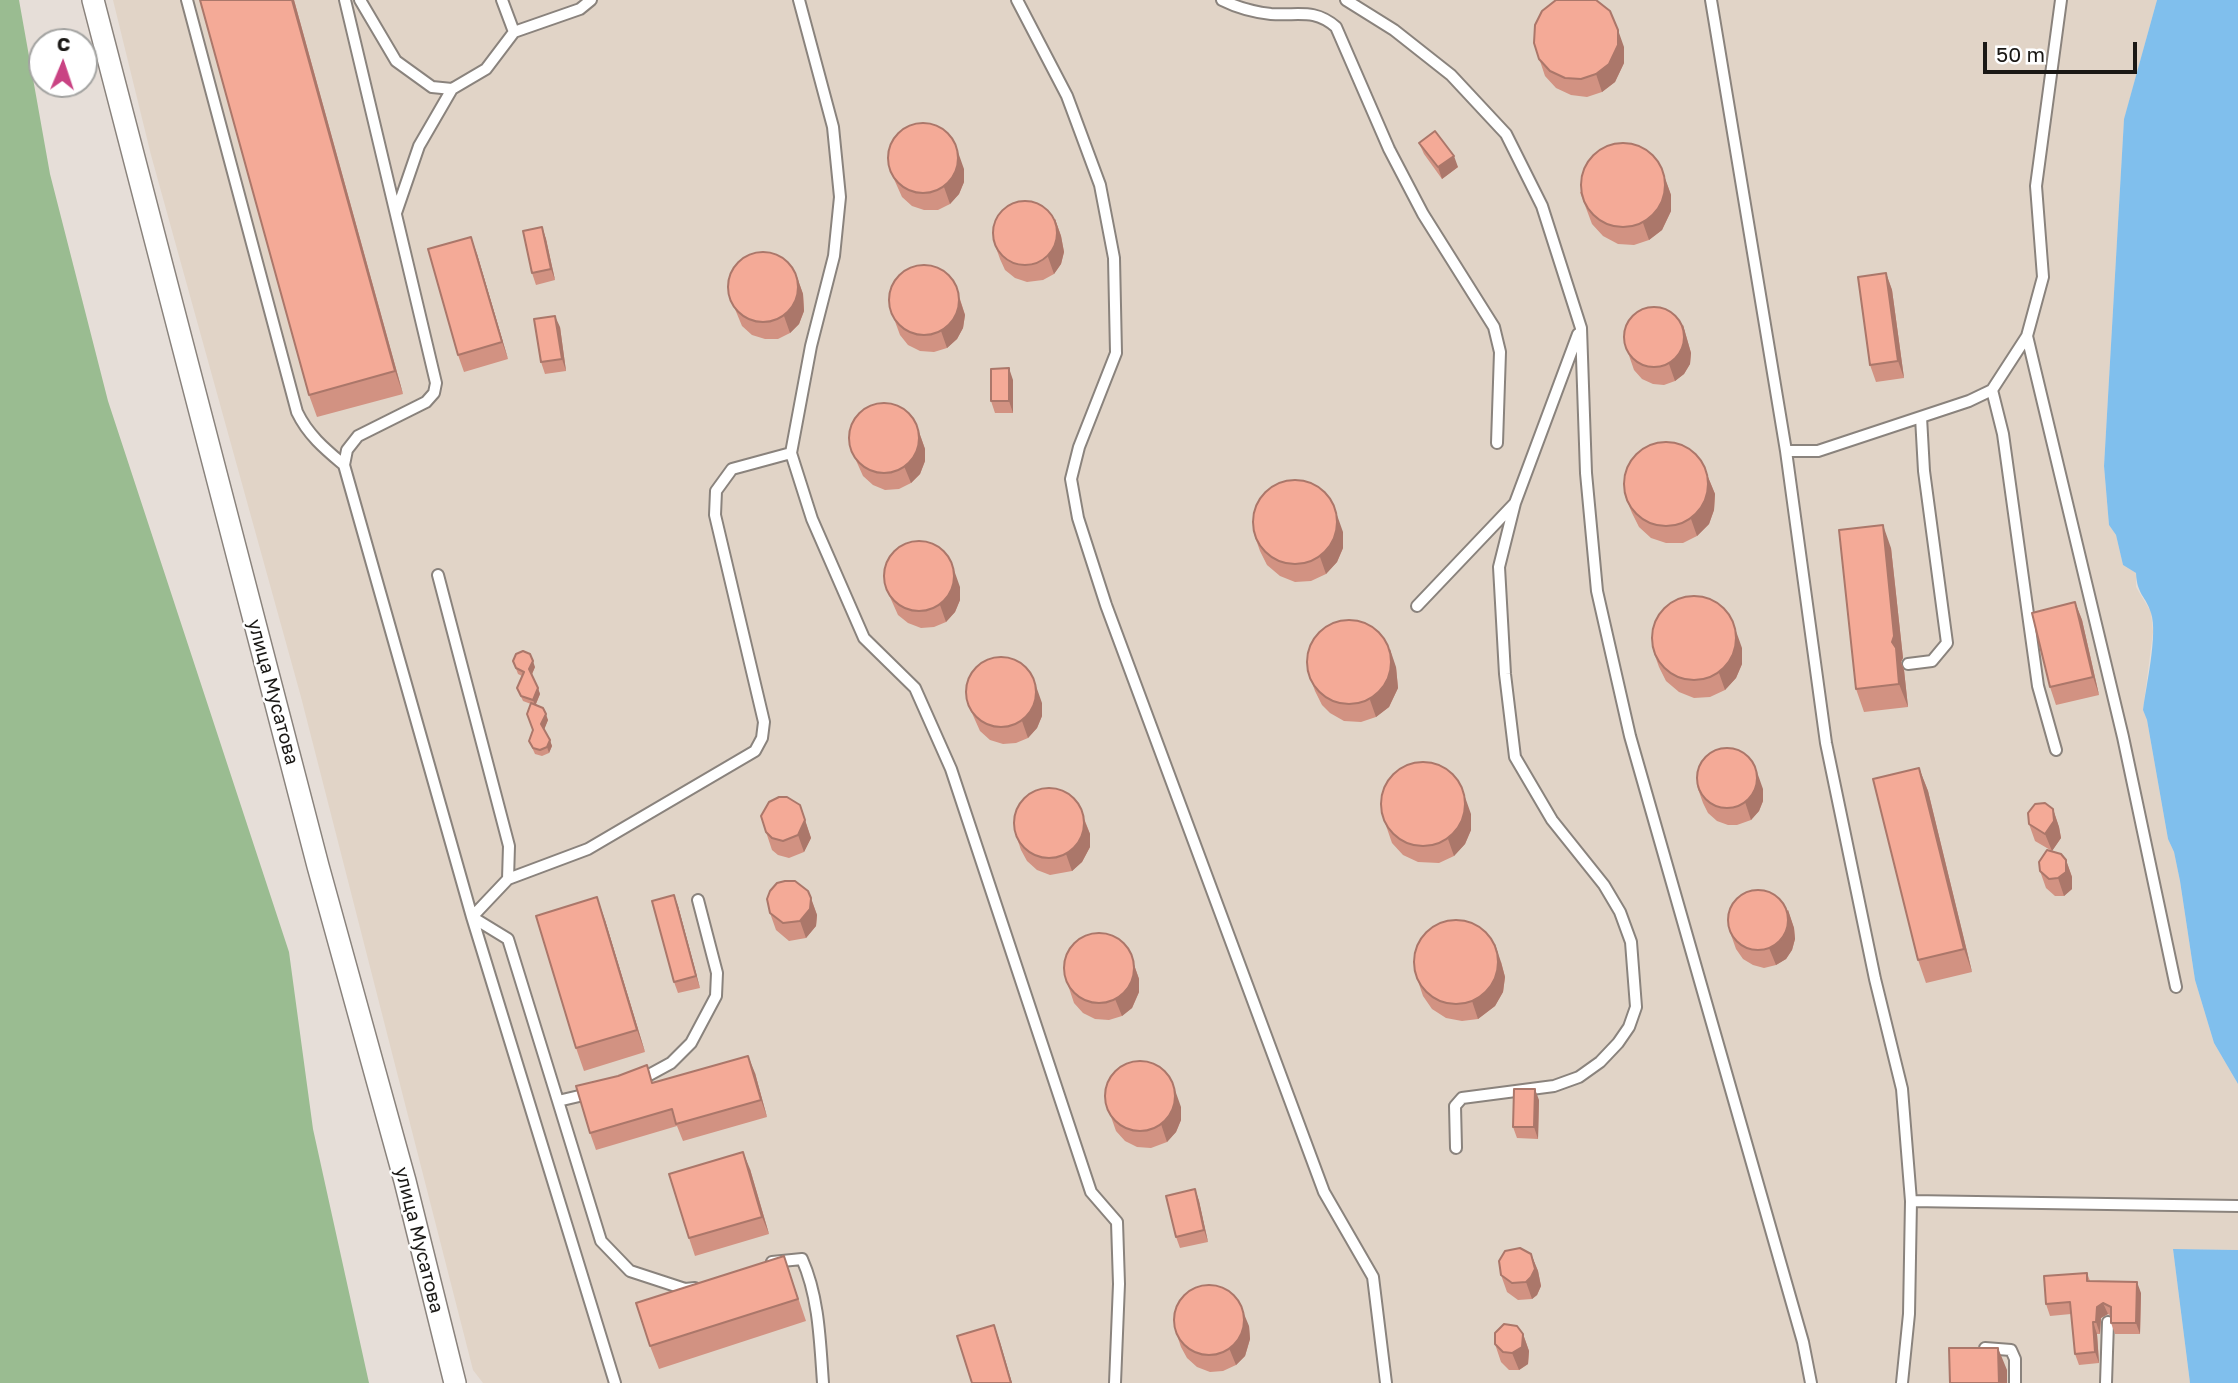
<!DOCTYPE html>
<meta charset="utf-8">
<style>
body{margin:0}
#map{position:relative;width:2238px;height:1383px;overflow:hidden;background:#e6ded8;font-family:"Golos Text",sans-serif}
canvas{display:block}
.north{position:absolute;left:28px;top:28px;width:70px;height:70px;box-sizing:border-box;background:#fff;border:2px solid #a3a3a1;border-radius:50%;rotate:2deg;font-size:19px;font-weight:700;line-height:28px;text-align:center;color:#1a1815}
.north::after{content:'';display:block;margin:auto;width:24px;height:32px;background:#c94383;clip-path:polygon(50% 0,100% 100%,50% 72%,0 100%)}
.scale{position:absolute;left:1983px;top:42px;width:154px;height:32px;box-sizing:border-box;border:4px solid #1a1815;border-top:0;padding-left:9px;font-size:21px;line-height:24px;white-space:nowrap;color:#1a1815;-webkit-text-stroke:5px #fff;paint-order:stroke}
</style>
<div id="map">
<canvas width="2238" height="1383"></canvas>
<div class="north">С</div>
<div class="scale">50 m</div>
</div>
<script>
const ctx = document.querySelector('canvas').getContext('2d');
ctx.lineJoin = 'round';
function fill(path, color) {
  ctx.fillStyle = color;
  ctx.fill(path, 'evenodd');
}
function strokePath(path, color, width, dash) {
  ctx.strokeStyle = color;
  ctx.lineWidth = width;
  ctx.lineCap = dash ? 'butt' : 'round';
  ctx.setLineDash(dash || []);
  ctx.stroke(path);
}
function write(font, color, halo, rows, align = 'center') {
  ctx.font = font + ' "Golos Text",sans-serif';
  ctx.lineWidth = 5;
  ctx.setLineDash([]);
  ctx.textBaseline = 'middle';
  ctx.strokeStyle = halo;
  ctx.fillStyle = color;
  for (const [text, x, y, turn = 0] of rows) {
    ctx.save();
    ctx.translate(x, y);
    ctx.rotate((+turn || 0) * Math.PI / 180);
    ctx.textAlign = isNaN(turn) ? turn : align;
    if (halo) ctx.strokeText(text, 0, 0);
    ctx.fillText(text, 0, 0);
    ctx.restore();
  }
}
fill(new Path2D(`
 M113,0H2157L2124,120L2104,466L2109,525L2116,535L2123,565L2136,573V587L2151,612L2153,632L2143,710L2147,720L2168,839L2174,852L2180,881L2195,980L2214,1043L2238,1084V1250L2173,1249L2190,1383H483L473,1370L301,697L151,155Z`), '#e1d4c7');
fill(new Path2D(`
 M0,0H19L50,174L108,401L289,952L313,1129L369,1383H0Z`), '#9abc91');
fill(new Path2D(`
 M2157,0H2238V1084L2214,1043L2195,980L2180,881L2174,852L2168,839L2147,720L2143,710C2146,686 2158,634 2151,613C2146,596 2137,595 2136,573L2123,565L2116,535L2109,525L2104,466L2124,119Z
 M2173,1249L2238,1250V1383H2190Z`), '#80bfed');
const service = new Path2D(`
 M187,0L297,412C308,435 325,449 344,465
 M345,0L436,383L434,393L426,402L358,436L347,450L344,465L472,917L615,1383
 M360,0L396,61L432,87L452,89L486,69L514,32L580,9L591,0
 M502,0L514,32
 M799,0L833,127L840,197L834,256L811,346L791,453L812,519L864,638L915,688L951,769L1091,1192L1117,1222L1119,1284L1115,1383
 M1017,0L1067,96L1100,185L1114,258L1116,353L1079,447L1071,479L1078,518L1106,605L1324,1192L1373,1277L1386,1383
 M1222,0C1238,8 1253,12 1271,14C1298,16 1314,8 1336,27L1389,149L1423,214L1494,327L1500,352L1497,443
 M1346,0L1394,30L1451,75L1506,134L1542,206L1581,328L1586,473L1597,591L1630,736L1803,1342L1811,1383
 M1711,0L1786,451L1826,743L1875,979L1902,1089L1911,1201L1909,1314L1902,1383
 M396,213L419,146L452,89
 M2027,336L2123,737L2176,987
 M1992,390L2027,336L2043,277L2036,186L2061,0
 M1786,451H1818L1969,401L1992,390L2003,434L2038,686L2056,750
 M438,575L509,846L508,879L472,917L508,939L558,1101L592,1093
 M1417,606L1515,503L1578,334
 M1908,664L1932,661L1947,643L1924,471L1921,417
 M508,879L588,849L755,751L762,738L764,722L715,515L716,491L732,469L791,453
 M638,1081L671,1063L691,1043L716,996L717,973L698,900
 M558,1101L601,1241L630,1271L685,1289L695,1288
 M1456,1148L1455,1106L1462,1098L1554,1086L1579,1077L1600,1062L1618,1043L1629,1027L1636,1007L1631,942L1620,912L1604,885L1552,820L1515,757L1505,674L1499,567L1515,503
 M1911,1201L2238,1206
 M772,1262L802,1259C819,1297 820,1342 823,1383
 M1985,1348L2011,1350L2015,1359V1383
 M2106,1383L2108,1322`);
const minor = new Path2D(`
 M93,0L318,866L405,1181L455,1383`);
strokePath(service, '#8a837d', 14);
strokePath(minor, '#8a837d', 24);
strokePath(service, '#fff', 10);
strokePath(minor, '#fff', 21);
fill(new Path2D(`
 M294,0L403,394L317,417L309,395Z
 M1534,43L1624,47V63L1615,82L1602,92L1587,97L1571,95L1556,88L1545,76Z
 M1419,143L1458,167L1442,179L1424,154Z
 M1659,163L1671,195V211L1662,230L1649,240L1634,245L1618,244L1603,236L1592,224L1580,192Z
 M889,168L964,169V182L959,194L950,204L938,210H924L912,206L902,197Z
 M1055,219L1061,236L1064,252L1061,264L1054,274L1043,280L1027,282L1015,278L1005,270L1000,259L994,242Z
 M542,227L546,239L555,280L536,285L532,273Z
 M477,254L508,359L464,372L458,355Z
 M1886,273L1892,290L1904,378L1876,382L1870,365Z
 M797,277L803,294L804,311L799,324L790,333L778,339H765L752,335L742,326L730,297Z
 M960,299L965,315L963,328L957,339L947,348L934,352L920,351L908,345L900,335L889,305Z
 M1683,325L1691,353L1690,364L1684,374L1675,381L1664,385L1653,384L1642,379L1634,370L1624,341Z
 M560,327L566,371L545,374L541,362Z
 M1013,380V413H995L991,401Z
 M919,432L925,449V461L920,474L911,483L899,489L885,490L873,485L863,476L850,447Z
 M1708,477L1715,494L1714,510L1709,524L1697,536L1683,543H1666L1651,538L1639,527L1632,513L1625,496Z
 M1343,532V548L1337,562L1326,574L1311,581L1295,582L1280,576L1267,565L1260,551L1254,534Z
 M1891,548L1903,658L1901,662L1904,670L1908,707L1864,712L1856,689Z
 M885,586L960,587V600L955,612L946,622L934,627L921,628L908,623L898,615Z
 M2075,602L2082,620L2099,695L2056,705L2050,687Z
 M1742,648V664L1736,678L1725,690L1710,697L1694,698L1679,692L1666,681L1659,667L1653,650Z
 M513,661L535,667L532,674L540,694L536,704L548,720L544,729L552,746L549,753L542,756L535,754L529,741L533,730L531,704L523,701L517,688L522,676L518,674Z
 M1396,667L1398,688L1389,707L1376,717L1361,722L1344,721L1330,713L1322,705L1315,691L1309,674Z
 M967,702L1042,703V716L1037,728L1028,738L1016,743L1003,744L990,740L980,731Z
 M1919,768L1928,791L1972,972L1926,983L1918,960Z
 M1697,786L1763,789V801L1759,811L1751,820L1737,825H1728L1717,821L1708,813L1703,803Z
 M800,805L811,838L804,852L789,858L778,855L772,850L766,832Z
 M1079,805L1090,834V847L1082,862L1072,871L1050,875L1037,870L1027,861L1021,850L1015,832Z
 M2053,809L2059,827L2061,838L2052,851L2035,841L2029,824Z
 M1381,811L1471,814V830L1465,844L1454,856L1439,863L1418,862L1403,855L1392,843Z
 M2066,860L2072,877V889L2064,896H2055L2046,888L2040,871Z
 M808,891L817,915L816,926L806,938L789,941L776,930L770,913Z
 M674,895L678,906L700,988L678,993L674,982Z
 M1788,910L1794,928L1795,939L1792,950L1786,959L1776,965L1764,968L1753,965L1743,959L1736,949L1730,932Z
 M605,920L645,1052L584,1071L576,1048Z
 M1129,950L1139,979V992L1132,1008L1122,1016L1109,1020L1095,1019L1083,1013L1074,1003L1064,973Z
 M1501,962L1505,977L1503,992L1495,1006L1478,1019L1462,1021L1446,1018L1432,1009L1423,996L1417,978Z
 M755,1073L767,1117L683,1141L677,1126L596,1150L590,1133L653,1082Z
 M1539,1100L1538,1139L1517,1138L1513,1127Z
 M1181,1107V1120L1176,1132L1167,1142L1151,1148L1137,1147L1125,1141L1116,1131L1110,1114Z
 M750,1169L769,1234L695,1256L689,1238Z
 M1195,1189L1199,1201L1208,1242L1180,1248L1176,1237Z
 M1531,1254L1538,1271L1541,1286L1537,1295L1532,1299L1518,1300L1507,1292L1501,1275Z
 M784,1256L806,1321L659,1369L650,1346Z
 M2087,1273L2090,1281L2141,1293L2140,1334H2115L2111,1323V1316L2108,1314L2101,1318L2100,1334H2097L2099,1363L2079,1365L2075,1354L2071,1314L2050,1316L2046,1304Z
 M1249,1326L1250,1339L1245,1356L1236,1365L1223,1371L1210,1372L1197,1367L1187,1358L1181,1347L1175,1329Z
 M1523,1334L1529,1351L1528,1364L1519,1370H1509L1501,1362L1495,1344Z`), '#d29282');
fill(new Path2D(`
 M292,0H294L403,394L395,371Z
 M1618,30L1624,47V63L1615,82L1602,92L1596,74Z
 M958,152L964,169V182L959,194L950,204L944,187Z
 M1454,156L1458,167L1442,179L1438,167Z
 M1665,178L1671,195V211L1662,230L1649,240L1643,223Z
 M1055,219L1061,236L1064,252L1061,264L1054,274L1048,257Z
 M542,227L546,239L555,280L551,269Z
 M471,237L477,254L508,359L502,342Z
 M1886,273L1892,290L1904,378L1898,361Z
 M797,277L803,294L804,311L799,324L790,333L784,316Z
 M954,282L965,315L963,328L957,339L947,348L941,331Z
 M555,316L560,327L566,371L562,359Z
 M1683,325L1691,353L1690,364L1684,374L1675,381L1669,364Z
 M1009,368L1013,380V413L1009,401Z
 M919,432L925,449V461L920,474L911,483L904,466Z
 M1708,477L1715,494L1714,510L1709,524L1697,536L1691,519Z
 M1337,515L1343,532V548L1337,562L1326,574L1320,557Z
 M1883,525L1891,548L1903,658L1901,662L1904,670L1908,707L1899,684L1892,642Z
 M954,570L960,587V600L955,612L946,622L940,605Z
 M2075,602L2082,620L2099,695L2093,677Z
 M1736,631L1742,648V664L1736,678L1725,690L1719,673Z
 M1390,649L1396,667L1398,688L1389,707L1376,717L1370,700Z
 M533,661L535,667L532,674L529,669Z
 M1036,686L1042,703V716L1037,728L1028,738L1022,721Z
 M538,688L540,694L535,706L533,700Z
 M546,714L548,720L544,730L541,724Z
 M550,740L552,746L549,753L547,747Z
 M1919,768L1928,791L1972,972L1964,949Z
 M1757,772L1763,789V801L1759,811L1751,820L1745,802Z
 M1465,797L1471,814V830L1465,844L1454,856L1448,839Z
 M800,805L811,838L804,852L798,835Z
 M2053,809L2059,827L2061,838L2052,851L2045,834Z
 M1083,817L1090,834V847L1082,862L1072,871L1066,854Z
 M2066,860L2072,877V889L2064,896L2058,878Z
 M674,895L678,906L700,988L696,976Z
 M597,897L605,920L645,1052L637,1030Z
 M811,898L817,915L816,926L806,938L800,921Z
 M1788,910L1794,928L1795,939L1792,950L1786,959L1776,965L1769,948Z
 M1495,944L1501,962L1505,977L1503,992L1495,1006L1478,1019L1472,1001Z
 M1133,962L1139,979V992L1132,1008L1122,1016L1115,999Z
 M748,1056L755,1073L767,1117L761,1100Z
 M1535,1089L1539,1100L1538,1139L1534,1127Z
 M1175,1090L1181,1107V1120L1176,1132L1167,1142L1161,1124Z
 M743,1152L750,1169L769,1234L762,1217Z
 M1195,1189L1199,1201L1208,1242L1204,1230Z
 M1531,1254L1538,1271L1541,1286L1537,1295L1532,1299L1526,1282Z
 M2137,1282L2141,1293L2140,1334L2136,1323Z
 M2103,1303L2108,1314L2101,1318L2100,1334L2096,1322L2097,1307Z
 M1242,1309L1249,1326L1250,1339L1245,1356L1236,1365L1229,1348Z
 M2093,1322L2097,1334L2099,1363L2095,1352Z
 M994,1325L1000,1342L1012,1383H1011Z
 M1523,1334L1529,1351L1528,1364L1519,1370L1512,1353Z
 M1998,1348L2007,1370V1383H1999Z`), '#ab776a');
const building = new Path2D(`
 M200,0H292L395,371L309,395Z
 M1556,0H1596L1610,11L1618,30V45L1609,64L1596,74L1581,79L1565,78L1550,71L1539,59L1534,43L1535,25L1542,11Z
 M888 158a35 35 0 1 1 70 0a35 35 0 1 1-70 0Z
 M1435,131L1454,156L1438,167L1419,143Z
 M1581 185a42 42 0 1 1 84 0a42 42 0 1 1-84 0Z
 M993 233a32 32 0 1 1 64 0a32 32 0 1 1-64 0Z
 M542,227L551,269L532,273L523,231Z
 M471,237L502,342L458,355L428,249Z
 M728 287a35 35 0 1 1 70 0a35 35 0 1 1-70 0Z
 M889 300a35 35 0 1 1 70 0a35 35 0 1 1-70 0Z
 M1886,273L1898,361L1870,365L1858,277Z
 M1624 337a30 30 0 1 1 60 0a30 30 0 1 1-60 0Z
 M555,316L562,359L541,362L534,319Z
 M1009,368V401H991V369Z
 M849 438a35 35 0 1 1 70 0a35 35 0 1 1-70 0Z
 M1624 484a42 42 0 1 1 84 0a42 42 0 1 1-84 0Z
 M1253 522a42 42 0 1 1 84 0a42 42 0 1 1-84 0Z
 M1883,525L1894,636L1892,642L1896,648L1899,684L1856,689L1839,530Z
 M884 576a35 35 0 1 1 70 0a35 35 0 1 1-70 0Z
 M1652 638a42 42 0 1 1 84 0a42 42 0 1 1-84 0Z
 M2075,602L2093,677L2050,687L2032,613Z
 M1307 662a42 42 0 1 1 84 0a42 42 0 1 1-84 0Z
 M523,651L530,654L533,661L529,669L538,688L533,700L521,696L517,688L524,672L516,668L513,661L516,654Z
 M966 692a35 35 0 1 1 70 0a35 35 0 1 1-70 0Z
 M531,703L543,708L546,714L541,724L550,740L547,747L540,750L533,748L529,741L533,730L527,714Z
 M1697 778a30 30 0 1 1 60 0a30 30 0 1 1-60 0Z
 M1381 804a42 42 0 1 1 84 0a42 42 0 1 1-84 0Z
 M1919,768L1964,949L1918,960L1873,779Z
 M1014 823a35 35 0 1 1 70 0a35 35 0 1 1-70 0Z
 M779,797H787L800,805L805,820L798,835L783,841L772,838L766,832L761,816L769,802Z
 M2045,803L2053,809L2054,821L2045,834L2029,824L2028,813L2035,804Z
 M2047,850L2061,854L2066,860V872L2058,878L2049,879L2040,871L2039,862Z
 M785,881H795L808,891L811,898L810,909L800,921L783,923L770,913L767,899L770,891L777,883Z
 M1728 920a30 30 0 1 1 60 0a30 30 0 1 1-60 0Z
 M674,895L696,976L674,982L652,901Z
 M597,897L637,1030L576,1048L536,916Z
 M1414 962a42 42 0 1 1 84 0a42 42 0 1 1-84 0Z
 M1064 968a35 35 0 1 1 70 0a35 35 0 1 1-70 0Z
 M748,1056L761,1100L676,1124L672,1109L590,1133L576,1086L618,1076L647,1065L652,1083Z
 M1105 1096a35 35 0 1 1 70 0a35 35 0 1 1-70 0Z
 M1514,1089H1535L1534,1127H1513Z
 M743,1152L762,1217L689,1238L669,1174Z
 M1195,1189L1204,1230L1176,1237L1166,1196Z
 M1520,1248L1531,1254L1535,1269L1531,1277L1526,1282L1512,1283L1501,1275L1499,1261L1505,1251Z
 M784,1256L798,1299L650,1346L636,1303Z
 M2087,1273V1281L2137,1282L2136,1323H2111V1307L2103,1303L2097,1307L2096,1322H2093L2095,1352L2075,1354L2070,1302L2046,1304L2044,1276Z
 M1174 1320a35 35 0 1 1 70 0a35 35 0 1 1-70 0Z
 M1504,1324L1517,1326L1523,1334L1522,1347L1512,1353L1503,1352L1495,1344V1333Z
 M994,1325L1011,1383H972L957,1336Z
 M1949,1348H1998L1999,1383H1950Z`);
fill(building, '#f4aa97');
strokePath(building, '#ab776a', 2);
write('19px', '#1a1815', '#fff', [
 ["улица Мусатова",273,692,75],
 ["улица Мусатова",419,1240,76]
]);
</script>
